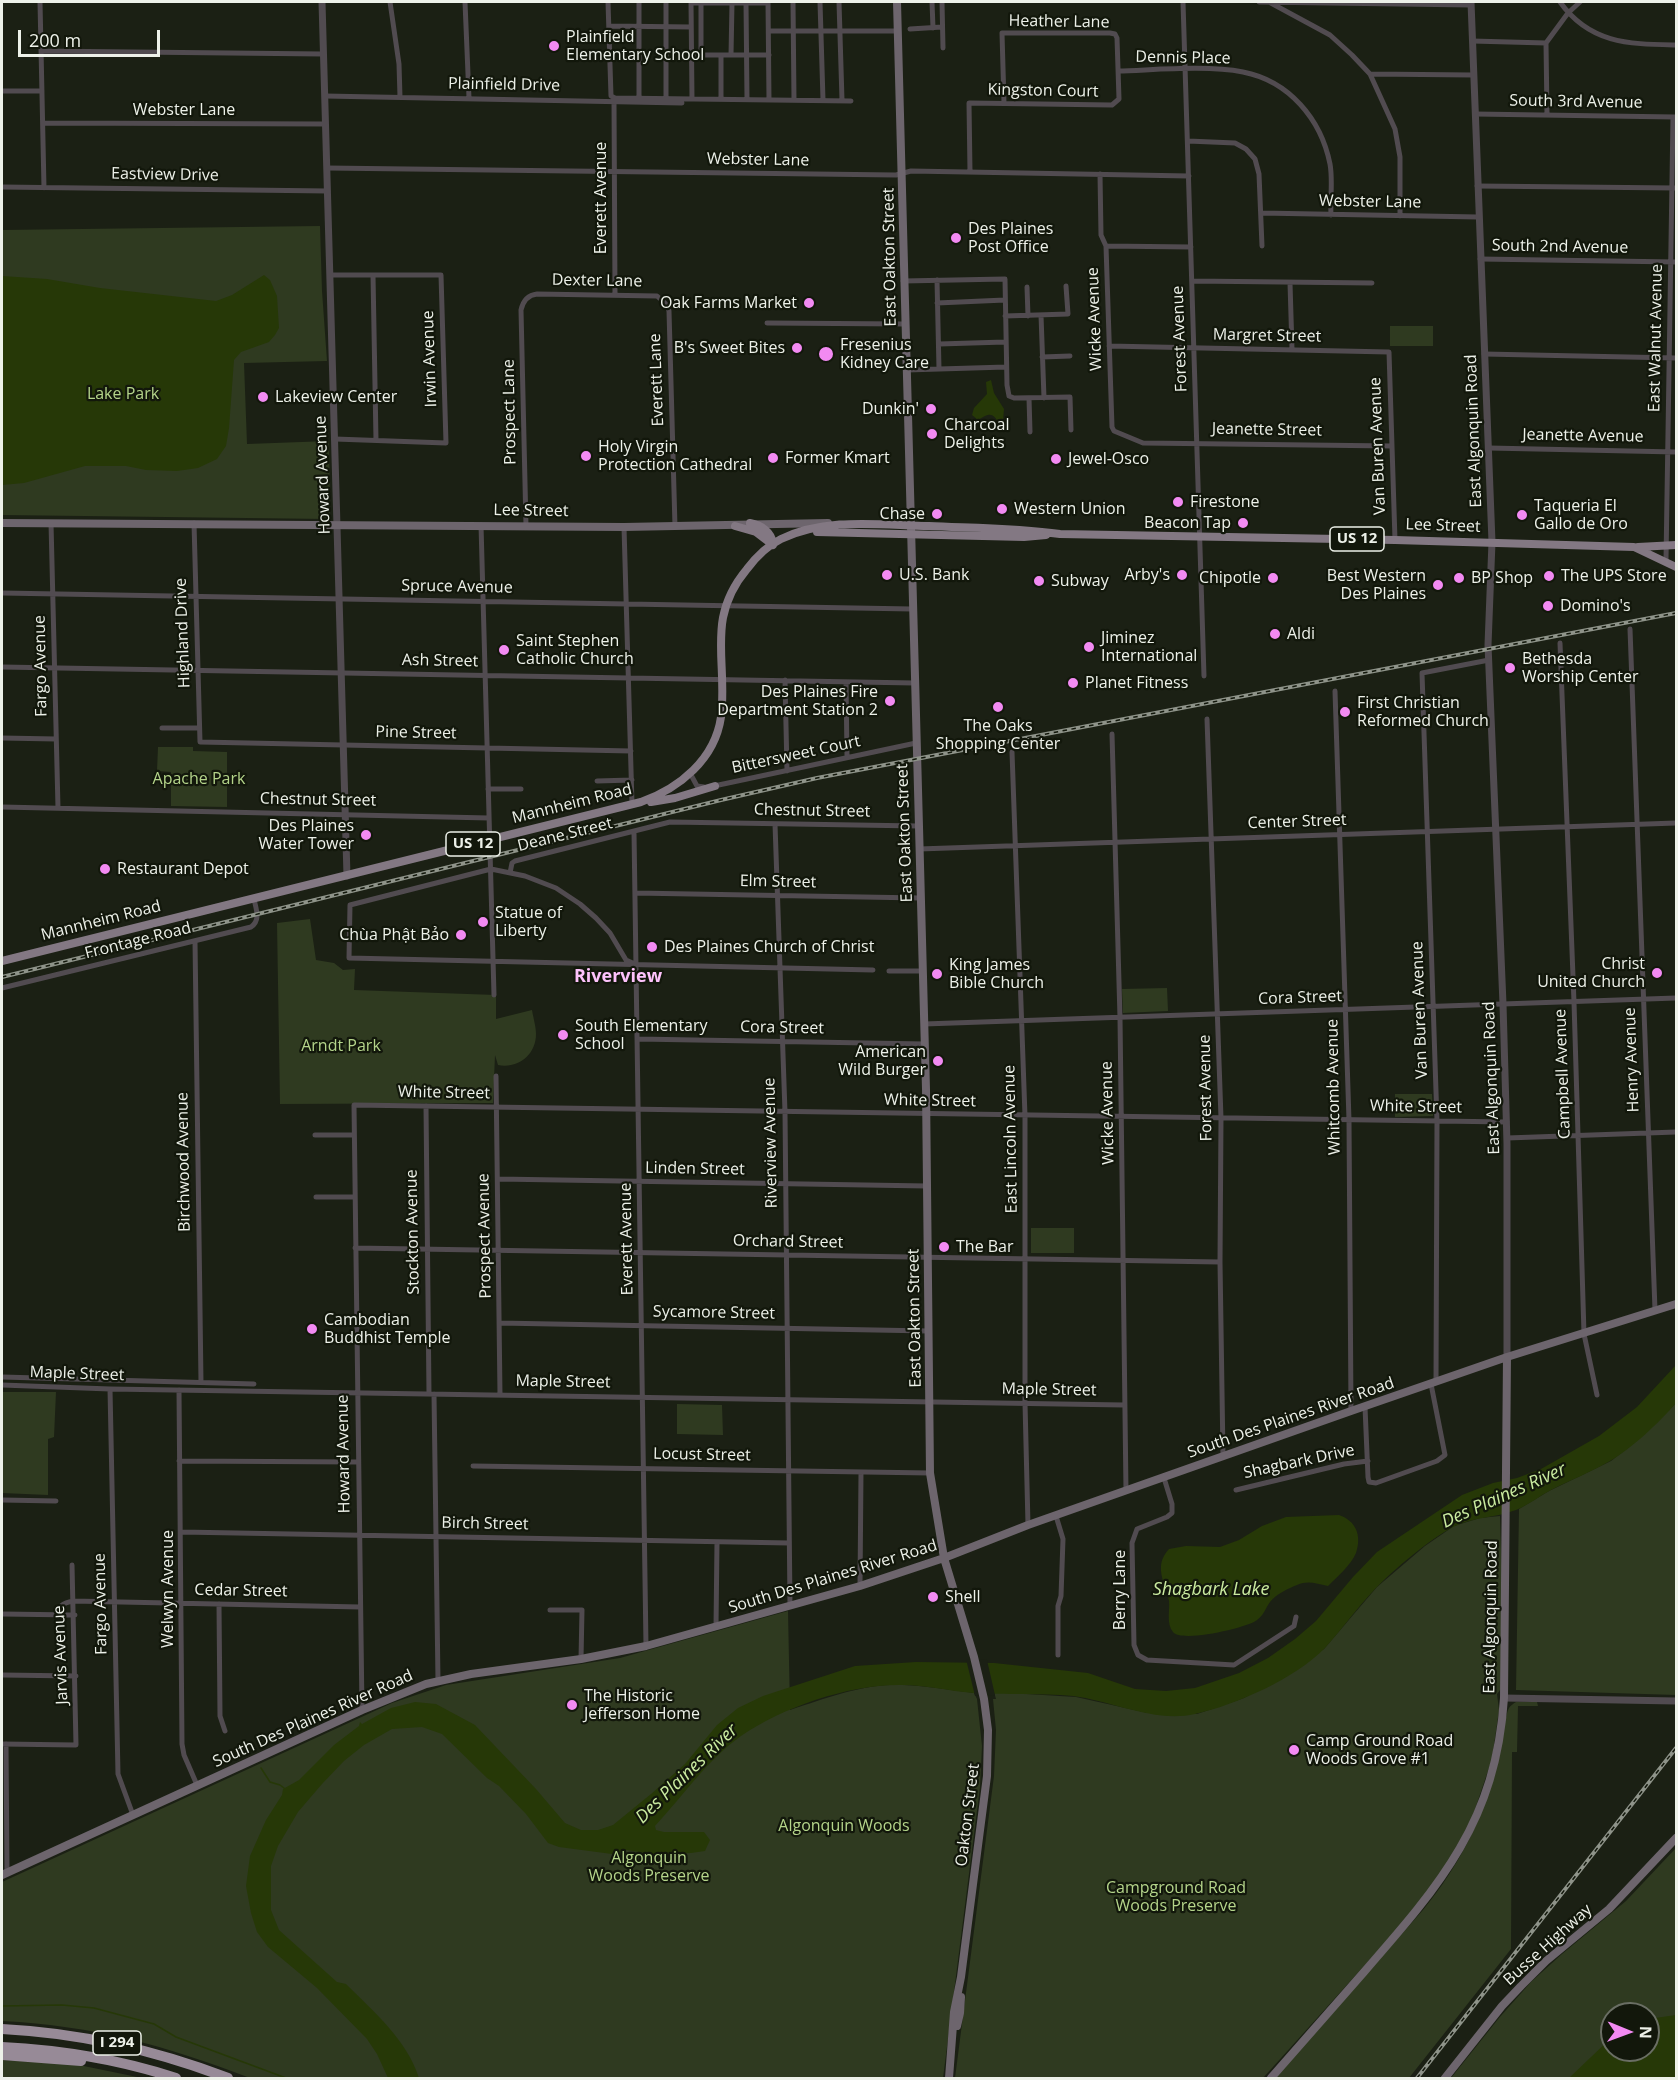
<!DOCTYPE html>
<meta charset="utf-8">
<style>
body{margin:0}
#map{position:relative;width:1678px;height:2080px;overflow:hidden;background:#1b2014;font-family:"Open Sans",sans-serif}
canvas{display:block}
.frame{position:absolute;inset:0;border:3px solid #edf1e9;pointer-events:none}
.north{position:absolute;left:1600px;top:2002px;width:60px;height:60px;box-sizing:border-box;background:#12170b;border:2px solid #6a6e64;border-radius:50%;rotate:91deg;font-size:16px;font-weight:700;line-height:24px;text-align:center;color:#edf1e9}
.north::after{content:'';display:block;margin:auto;width:21px;height:27px;background:#f28af2;clip-path:polygon(50% 0,100% 100%,50% 72%,0 100%)}
.scale{position:absolute;left:18px;top:30px;width:142px;height:27px;box-sizing:border-box;border:3px solid #edf1e9;border-top:0;padding-left:8px;font-size:18px;line-height:21px;white-space:nowrap;color:#edf1e9;-webkit-text-stroke:4px #12170b;paint-order:stroke}
</style>
<div id="map">
<canvas width="1678" height="2080"></canvas>
<div class="frame"></div>
<div class="north">N</div>
<div class="scale">200 m</div>
</div>
<script>
const ctx = document.querySelector('canvas').getContext('2d');
ctx.lineJoin = 'round';
function fill(path, color) {
  ctx.fillStyle = color;
  ctx.fill(path, 'evenodd');
}
function strokePath(path, color, width, dash) {
  ctx.strokeStyle = color;
  ctx.lineWidth = width;
  ctx.lineCap = dash ? 'butt' : 'round';
  ctx.setLineDash(dash || []);
  ctx.stroke(path);
}
function write(font, color, halo, rows, align = 'center') {
  ctx.font = font + ' "Open Sans",sans-serif';
  ctx.lineWidth = 4.5;
  ctx.setLineDash([]);
  ctx.textBaseline = 'middle';
  ctx.strokeStyle = halo;
  ctx.fillStyle = color;
  for (const [text, x, y, turn = 0] of rows) {
    ctx.save();
    ctx.translate(x, y);
    ctx.rotate((+turn || 0) * Math.PI / 180);
    ctx.textAlign = isNaN(turn) ? turn : align;
    if (halo) ctx.strokeText(text, 0, 0);
    ctx.fillText(text, 0, 0);
    ctx.restore();
  }
}
fill(new Path2D(`
 M320,226L322,291L327,361L244,363L247,444L329,441L330,514L327,519L2,515V230Z
 M1390,326H1433V346H1390Z
 M158,747H193V751L227,752V807L171,806V772L157,771Z
 M310,919L316,960L334,963L343,970L355,969L354,990L496,995V1019L532,1010C533,1017 536,1026 536,1034C536,1055 518,1069 498,1065L495,1055L493,1103L280,1104L277,923Z
 M1167,988L1168,1011L1123,1013L1122,989Z
 M1395,1094H1432L1433,1116L1395,1117Z
 M1031,1228H1074V1253H1031Z
 M2,1392H56L54,1437L48,1439V1495L2,1493Z
 M1676,1403V1695L1516,1690L1519,1509L1549,1491L1611,1461L1630,1446Z
 M677,1404L722,1405L723,1435L677,1434Z
 M1500,1516L1502,1581L1501,1689L1497,1694L1499,1710L1492,1759L1471,1821L1458,1846L1442,1872L1400,1926L1263,2078H955L994,1776L996,1730L993,1699H996L994,1692L1076,1697L1148,1713L1197,1714L1244,1698L1324,1649L1377,1587L1425,1546L1454,1526L1480,1518Z
 M788,1611L790,1710C827,1698 866,1683 904,1685C927,1686 951,1690 974,1693L977,1699L982,1746L980,1787L943,2078H250C164,2045 95,2026 2,2021V1882L392,1703L446,1685L620,1658Z
 M1516,1702H1537L1538,1706H1518L1517,1752H1512L1511,1949L1409,2078H1274L1423,1910C1460,1865 1483,1818 1498,1762C1501,1751 1505,1714 1509,1708C1511,1705 1513,1704 1516,1702Z
 M1675,1849L1676,2078H1451L1499,2018L1531,1982L1562,1954L1626,1901ZM1612,2014H1648V2050H1612Z
 M2,2060L74,2064L142,2078H2Z`), '#2f3a20');
fill(new Path2D(`
 M264,275L270,280L277,296L279,328L275,335L269,342L241,352L234,360L229,428L226,446L217,459L198,468L177,471L146,470L126,466H85L24,483L2,485V276L47,279L100,288L216,301L232,295Z
 M991,380L994,393L1004,409L1003,421L1000,424C992,413 991,412 978,420L972,415L974,408L987,394L986,382Z
 M1676,1365V1403C1661,1421 1630,1450 1610,1461C1591,1472 1571,1480 1551,1490C1539,1496 1529,1505 1516,1510C1495,1518 1473,1517 1453,1527C1429,1540 1394,1569 1375,1589C1357,1608 1342,1629 1325,1648C1296,1678 1236,1705 1195,1714C1154,1723 1113,1701 1073,1696C1039,1693 1006,1695 973,1693C949,1691 925,1685 902,1685C850,1684 783,1707 741,1736C707,1760 683,1796 655,1826L656,1830L664,1832H704L710,1840L705,1851L691,1853L651,1854L627,1850L612,1854L559,1847L548,1843L526,1814L499,1786L487,1778L442,1734L422,1727L392,1729L364,1745L344,1761L322,1784L298,1812L278,1846L271,1866V1910L279,1930L337,1982L346,1984C374,2012 407,2040 419,2078H388L377,2054L367,2039L317,1988L268,1947L257,1932L251,1913L246,1886L250,1856L266,1820L282,1795L283,1789L299,1780L334,1745L359,1726L360,1722L362,1724L391,1708L415,1702L436,1704L475,1725L536,1789L565,1823L581,1830H598L613,1825L651,1794L685,1764L717,1725L738,1708L763,1696L855,1666L916,1662L994,1663L1088,1673L1135,1689L1166,1691L1195,1688L1239,1673L1268,1658L1295,1639L1316,1621L1353,1577L1377,1552L1462,1495L1493,1483L1517,1478L1541,1469L1599,1436L1637,1407Z
 M1339,1515C1356,1521 1362,1535 1356,1553C1351,1565 1337,1577 1328,1586C1316,1584 1309,1580 1297,1585C1289,1588 1275,1595 1270,1602C1265,1609 1264,1615 1257,1620C1247,1628 1181,1643 1173,1632C1166,1624 1170,1610 1169,1601C1168,1596 1166,1591 1165,1587C1160,1572 1158,1561 1169,1549L1186,1546L1220,1547L1239,1540L1262,1526L1286,1517Z
 M1676,2015V2078H1569L1612,2037V2050H1648V2019Z`), '#263807');
fill(new Path2D(`
 M966,1659L987,1660L995,1695L975,1696Z`), '#1b2014');
strokePath(new Path2D(`
 M261,1768L270,1782L280,1785L284,1788
 M2,2006L62,2005L94,2008L154,2024L176,2037L286,2078`), '#263807', 1.5);
strokePath(new Path2D(`
 M40,2L44,188
 M390,2L399,64L400,97
 M465,2L469,98
 M608,2L611,96L615,98L851,101
 M639,2V98
 M666,2V98
 M691,2L692,99
 M746,2L747,99
 M768,2L769,100
 M793,2L794,100
 M820,2L823,100
 M839,2L842,100
 M932,2L933,28
 M942,2L943,48
 M1183,2L1204,676
 M1259,2L1471,5
 M1269,2L1330,35L1352,55L1370,74L1395,129L1400,157V216
 M1560,2C1590,44 1629,44 1676,45
 M691,3H768
 M701,3V55
 M609,26L691,27
 M910,29L942,27
 M769,31H898
 M1472,41L1546,43
 M1546,43L1547,114
 M1546,43L1568,13L1580,2
 M41,51L323,54
 M691,55H769
 M721,55V99
 M731,55L732,3
 M1118,71C1155,70 1207,65 1243,72C1289,81 1321,119 1330,164C1333,180 1330,198 1331,215
 M1370,74L1473,75
 M2,91H42
 M325,96L682,103
 M614,101L615,294
 M1475,114L1675,117
 M43,123L326,124
 M1188,141L1235,143L1246,149L1255,159L1259,174L1262,246
 M327,168L896,175L911,171L1189,176
 M970,172L969,103L1112,105L1119,99L1117,38L1115,34L1110,33H1002L1004,103
 M1100,174L1101,235L1106,246L1112,427L1114,431L1143,443L1392,446
 M1477,186L1676,188
 M2,187L328,191
 M1261,213L1478,217
 M1106,246L1191,247
 M1480,259L1676,262
 M331,275H441L446,443L335,439
 M373,275L376,440
 M937,280L939,369
 M903,281L1005,279L1007,385L1009,396L1014,398L1070,397L1071,430
 M1192,281L1372,283
 M1290,283L1292,349
 M1027,287L1028,316
 M937,303L1005,300
 M1041,315L1044,398
 M1005,316L1068,314L1066,286
 M767,323L905,324
 M939,344L1005,342
 M1109,346L1389,352L1395,540
 M1484,354L1676,358
 M1042,357L1070,356
 M906,370L1006,367
 M1029,398L1030,432
 M1489,448L1676,452
 M51,523L58,808
 M194,523L200,742L631,751
 M481,525L494,995
 M526,526L521,310C523,301 528,295 537,294L657,296L666,304L669,311L675,527
 M624,527L632,804
 M1666,560L1673,117
 M2,593L912,609
 M1630,629L1655,1310
 M1560,643L1574,1002L1584,1334L1597,1395
 M2,667L914,683
 M785,680L787,771
 M846,682L847,757
 M1335,691L1349,1120L1351,1411
 M1207,719L1221,1118L1220,1262L1223,1456
 M162,728H199
 M1112,734L1120,1018L1126,1491
 M2,738L56,739
 M1012,752L1025,1116V1403L1028,1525
 M690,773L697,786L704,787
 M597,781L632,780
 M714,786L916,743
 M488,789H521
 M2,807L489,818
 M775,824L785,1112L790,1606
 M634,832L646,1646
 M919,849L1676,823
 M510,873L512,863L515,861L670,822L918,826
 M635,893L920,898
 M195,941L201,1382
 M637,965L626,960L610,933L596,918L580,904L556,888L525,876L491,869L350,905L349,958L873,970
 M889,971H922
 M2,988L251,927C261,920 256,909 254,899
 M924,1024L1676,998
 M638,1039L925,1044
 M496,1076L500,1395
 M426,1106L429,1394
 M315,1135H354
 M1507,1138L1676,1132
 M498,1179L927,1186
 M316,1197H354
 M355,1248L1220,1262
 M499,1323L929,1331
 M2,1377L254,1384
 M1436,1382L1437,1121L1422,673L1489,660
 M2,1385L110,1389L1124,1405
 M110,1389L118,1774L133,1815
 M179,1390L182,1744L184,1755L197,1785
 M434,1394L438,1681
 M1365,1407L1368,1477L1369,1482L1376,1483L1437,1461L1445,1455L1431,1384
 M179,1461L358,1462
 M473,1466L930,1473
 M1164,1478L1172,1504V1513L1167,1517L1137,1529L1132,1543L1134,1645L1138,1655L1147,1660L1234,1665L1294,1626L1296,1617
 M1236,1490L1344,1464L1368,1461
 M2,1500L56,1501
 M1056,1516L1063,1539L1061,1596L1058,1606V1655
 M181,1532L789,1543
 M860,1586L861,1472
 M219,1604L220,1716L225,1731
 M550,1610H582L581,1659
 M2,1614L75,1615
 M56,1615C60,1605 63,1603 73,1601L360,1607
 M716,1627L717,1542
 M2,1675L76,1676
 M362,1710L354,1105L1507,1122
 M2,1744L76,1745L72,1565
 M6,1744L7,1872`), '#514b50', 5);
strokePath(new Path2D(`
 M322,2L347,876
 M1471,2L1492,542L1488,645L1503,1004L1507,1144V1357
 M1504,1698L1676,1701`), '#514b50', 7);
strokePath(new Path2D(`
 M897,2L926,1089L930,1473L944,1558L974,1657L984,1699L988,1730L987,1776L961,1977L954,2012L949,2078
 M2,523L624,527L828,523
 M2,1875L362,1710L426,1684L471,1674L581,1659L646,1646L860,1586L944,1558L1028,1525L1351,1411L1507,1357L1676,1304
 M957,2026L960,2013L961,1997
 M1271,2078C1302,2043 1333,2007 1364,1972C1441,1884 1496,1821 1504,1698L1507,1357
 M1445,2078L1502,2006L1521,1986L1546,1961L1609,1909L1676,1838`), '#6d656d', 8);
strokePath(new Path2D(`
 M750,523C761,525 772,532 773,544
 M735,526L756,532L773,545
 M817,532L1024,537L1046,535
 M1638,547L1676,545
 M651,802L675,798L715,786
 M2,961L641,802C680,788 715,759 721,717C728,660 705,619 747,569C756,557 767,546 781,539C827,517 879,525 929,526C973,528 1017,528 1060,534L1395,540L1634,547L1676,567`), '#837883', 8);
strokePath(new Path2D(`
 M2,2029C81,2033 155,2050 228,2078
 M2,2047C63,2050 118,2059 176,2078
 M2,2055L81,2061`), '#978a97', 10);
const rail = new Path2D(`
 M2,977L721,800L817,778L1676,613
 M1417,2078L1676,1748`);
strokePath(rail, '#8e9389', 4);
strokePath(rail, '#12170b', 1.5, [4.5]);
for (const [x, y, r, color] of [
 [554,46,6,"#f28af2"],
 [956,238,6,"#f28af2"],
 [809,303,6,"#f28af2"],
 [797,348,6,"#f28af2"],
 [826,354,8,"#f28af2"],
 [263,397,6,"#f28af2"],
 [931,409,6,"#f28af2"],
 [932,434,6,"#f28af2"],
 [586,456,6,"#f28af2"],
 [773,458,6,"#f28af2"],
 [1056,459,6,"#f28af2"],
 [1178,502,6,"#f28af2"],
 [1002,509,6,"#f28af2"],
 [937,514,6,"#f28af2"],
 [1522,515,6,"#f28af2"],
 [1243,523,6,"#f28af2"],
 [887,575,6,"#f28af2"],
 [1182,575,6,"#f28af2"],
 [1549,576,6,"#f28af2"],
 [1273,578,6,"#f28af2"],
 [1459,578,6,"#f28af2"],
 [1039,581,6,"#f28af2"],
 [1438,585,6,"#f28af2"],
 [1548,606,6,"#f28af2"],
 [1275,634,6,"#f28af2"],
 [1089,647,6,"#f28af2"],
 [504,650,6,"#f28af2"],
 [1510,668,6,"#f28af2"],
 [1073,683,6,"#f28af2"],
 [890,701,6,"#f28af2"],
 [998,707,6,"#f28af2"],
 [1345,712,6,"#f28af2"],
 [366,835,6,"#f28af2"],
 [105,869,6,"#f28af2"],
 [483,922,6,"#f28af2"],
 [461,935,6,"#f28af2"],
 [652,947,6,"#f28af2"],
 [1657,973,6,"#f28af2"],
 [937,974,6,"#f28af2"],
 [563,1035,6,"#f28af2"],
 [938,1061,6,"#f28af2"],
 [944,1247,6,"#f28af2"],
 [312,1329,6,"#f28af2"],
 [933,1597,6,"#f28af2"],
 [572,1705,6,"#f28af2"],
 [1294,1750,6,"#f28af2"]
]) {
  const dot = new Path2D();
  dot.arc(x, y, r, 0, 2 * Math.PI);
  ctx.fillStyle = color;
  ctx.fill(dot);
  strokePath(dot, '#12170b', 2);
}
for (const [x, y, w] of [
 [1357,539,54],
 [473,844,54],
 [117,2043,48]
]) {
  const box = new Path2D();
  box.roundRect(x - w / 2, y - 12, w, 24, 4.5);
  ctx.fillStyle = '#12170b';
  ctx.fill(box);
  strokePath(box, '#edf1e9', 1.5);
}
write('bold 15px', '#edf1e9', null, [
 ["US 12",1357,539],
 ["US 12",473,844],
 ["I 294",117,2043]
]);
write('16px', '#edf1e9', '#12170b', [
 ["Heather Lane",1059,22,1],
 ["Dennis Place",1183,58,1],
 ["Plainfield Drive",504,85,1],
 ["Kingston Court",1043,91,1],
 ["South 3rd Avenue",1576,102,1],
 ["Webster Lane",184,110],
 ["Webster Lane",758,160,1],
 ["Eastview Drive",165,175,1],
 ["Everett Avenue",601,198,-90],
 ["Webster Lane",1370,202,1],
 ["South 2nd Avenue",1560,247,1],
 ["East Oakton Street",890,257,-91],
 ["Dexter Lane",597,281,1],
 ["Wicke Avenue",1095,319,-92],
 ["Margret Street",1267,336,1],
 ["East Walnut Avenue",1656,338,-89],
 ["Forest Avenue",1180,339,-92],
 ["Irwin Avenue",430,359,-92],
 ["Everett Lane",657,380,-92],
 ["Prospect Lane",510,412,-91],
 ["Jeanette Street",1267,430,1],
 ["East Algonquin Road",1474,431,-92],
 ["Jeanette Avenue",1583,436,1],
 ["Van Buren Avenue",1378,446,-92],
 ["Howard Avenue",323,475,-92],
 ["Lee Street",531,511,1],
 ["Lee Street",1443,526,2],
 ["Spruce Avenue",457,587,1],
 ["Highland Drive",183,633,-92],
 ["Ash Street",440,661,1],
 ["Fargo Avenue",41,666,-91],
 ["Pine Street",416,733,1],
 ["Bittersweet Court",796,755,-12],
 ["Chestnut Street",318,800,1],
 ["Mannheim Road",572,804,-14],
 ["Chestnut Street",812,811,1],
 ["Center Street",1297,822,-2],
 ["East Oakton Street",905,833,-92],
 ["Deane Street",565,835,-14],
 ["Elm Street",778,882,1],
 ["Mannheim Road",101,921,-14],
 ["Frontage Road",138,941,-14],
 ["Cora Street",1300,998,-2],
 ["Van Buren Avenue",1420,1010,-92],
 ["Cora Street",782,1028,1],
 ["Henry Avenue",1632,1060,-92],
 ["Campbell Avenue",1563,1074,-92],
 ["East Algonquin Road",1492,1078,-92],
 ["Whitcomb Avenue",1334,1087,-91],
 ["Forest Avenue",1206,1088,-91],
 ["White Street",444,1093,1],
 ["White Street",930,1101,1],
 ["White Street",1416,1107,1],
 ["Wicke Avenue",1108,1113,-91],
 ["East Lincoln Avenue",1011,1139,-91],
 ["Riverview Avenue",771,1143,-91],
 ["Birchwood Avenue",184,1162,-91],
 ["Linden Street",695,1169,1],
 ["Stockton Avenue",413,1232,-91],
 ["Prospect Avenue",485,1236,-91],
 ["Everett Avenue",627,1239,-91],
 ["Orchard Street",788,1242,1],
 ["Sycamore Street",714,1313,1],
 ["East Oakton Street",915,1318,-91],
 ["Maple Street",77,1374,2],
 ["Maple Street",563,1382,1],
 ["Maple Street",1049,1390,1],
 ["South Des Plaines River Road",1291,1418,-19],
 ["Howard Avenue",344,1454,-91],
 ["Locust Street",702,1455,1],
 ["Shagbark Drive",1299,1462,-12],
 ["Birch Street",485,1524,1],
 ["South Des Plaines River Road",833,1577,-17],
 ["Welwyn Avenue",168,1589,-90],
 ["Berry Lane",1120,1590,-90],
 ["Cedar Street",241,1591,1],
 ["Fargo Avenue",101,1604,-91],
 ["East Algonquin Road",1491,1617,-89],
 ["Jarvis Avenue",61,1655,-92],
 ["South Des Plaines River Road",313,1719,-24],
 ["Oakton Street",968,1815,-83],
 ["Busse Highway",1548,1945,-42]
]);
write('16px', '#edf1e9', '#12170b', [
 ["Plainfield",566,37],
 ["Elementary School",566,55],
 ["Des Plaines",968,229],
 ["Post Office",968,247],
 ["Oak Farms Market",797,303,"right"],
 ["Fresenius",840,345],
 ["Kidney Care",840,363],
 ["B's Sweet Bites",785,348,"right"],
 ["Lakeview Center",275,397],
 ["Dunkin'",919,409,"right"],
 ["Charcoal",944,425],
 ["Delights",944,443],
 ["Holy Virgin",598,447],
 ["Protection Cathedral",598,465],
 ["Former Kmart",785,458],
 ["Jewel-Osco",1068,459],
 ["Firestone",1190,502],
 ["Taqueria El",1534,506],
 ["Gallo de Oro",1534,524],
 ["Western Union",1014,509],
 ["Chase",925,514,"right"],
 ["Beacon Tap",1231,523,"right"],
 ["U.S. Bank",899,575],
 ["Arby's",1170,575,"right"],
 ["Best Western",1426,576,"right"],
 ["Des Plaines",1426,594,"right"],
 ["The UPS Store",1561,576],
 ["Chipotle",1261,578,"right"],
 ["BP Shop",1471,578],
 ["Subway",1051,581],
 ["Domino's",1560,606],
 ["Aldi",1287,634],
 ["Jiminez",1101,638],
 ["International",1101,656],
 ["Saint Stephen",516,641],
 ["Catholic Church",516,659],
 ["Bethesda",1522,659],
 ["Worship Center",1522,677],
 ["Planet Fitness",1085,683],
 ["Des Plaines Fire",878,692,"right"],
 ["Department Station 2",878,710,"right"],
 ["First Christian",1357,703],
 ["Reformed Church",1357,721],
 ["The Oaks",998,726,"center"],
 ["Shopping Center",998,744,"center"],
 ["Des Plaines",354,826,"right"],
 ["Water Tower",354,844,"right"],
 ["Restaurant Depot",117,869],
 ["Statue of",495,913],
 ["Liberty",495,931],
 ["Chùa Phật Bảo",449,935,"right"],
 ["Des Plaines Church of Christ",664,947],
 ["Christ",1645,964,"right"],
 ["United Church",1645,982,"right"],
 ["King James",949,965],
 ["Bible Church",949,983],
 ["South Elementary",575,1026],
 ["School",575,1044],
 ["American",926,1052,"right"],
 ["Wild Burger",926,1070,"right"],
 ["The Bar",956,1247],
 ["Cambodian",324,1320],
 ["Buddhist Temple",324,1338],
 ["Shell",945,1597],
 ["The Historic",584,1696],
 ["Jefferson Home",584,1714],
 ["Camp Ground Road",1306,1741],
 ["Woods Grove #1",1306,1759]
], 'left');
write('16px', '#b4d48a', '#12170b', [
 ["Lake Park",123,394],
 ["Apache Park",199,779],
 ["Arndt Park",341,1046],
 ["Algonquin Woods",844,1826],
 ["Algonquin",649,1858],
 ["Woods Preserve",649,1876],
 ["Campground Road",1176,1888],
 ["Woods Preserve",1176,1906]
]);
write('bold 18px', '#fdc2fb', '#12170b', [
 ["Riverview",618,977]
]);
write('italic 18px', '#caeba0', '#12170b', [
 ["Des Plaines River",1504,1496,-24],
 ["Shagbark Lake",1211,1590],
 ["Des Plaines River",687,1774,-44]
]);
</script>
